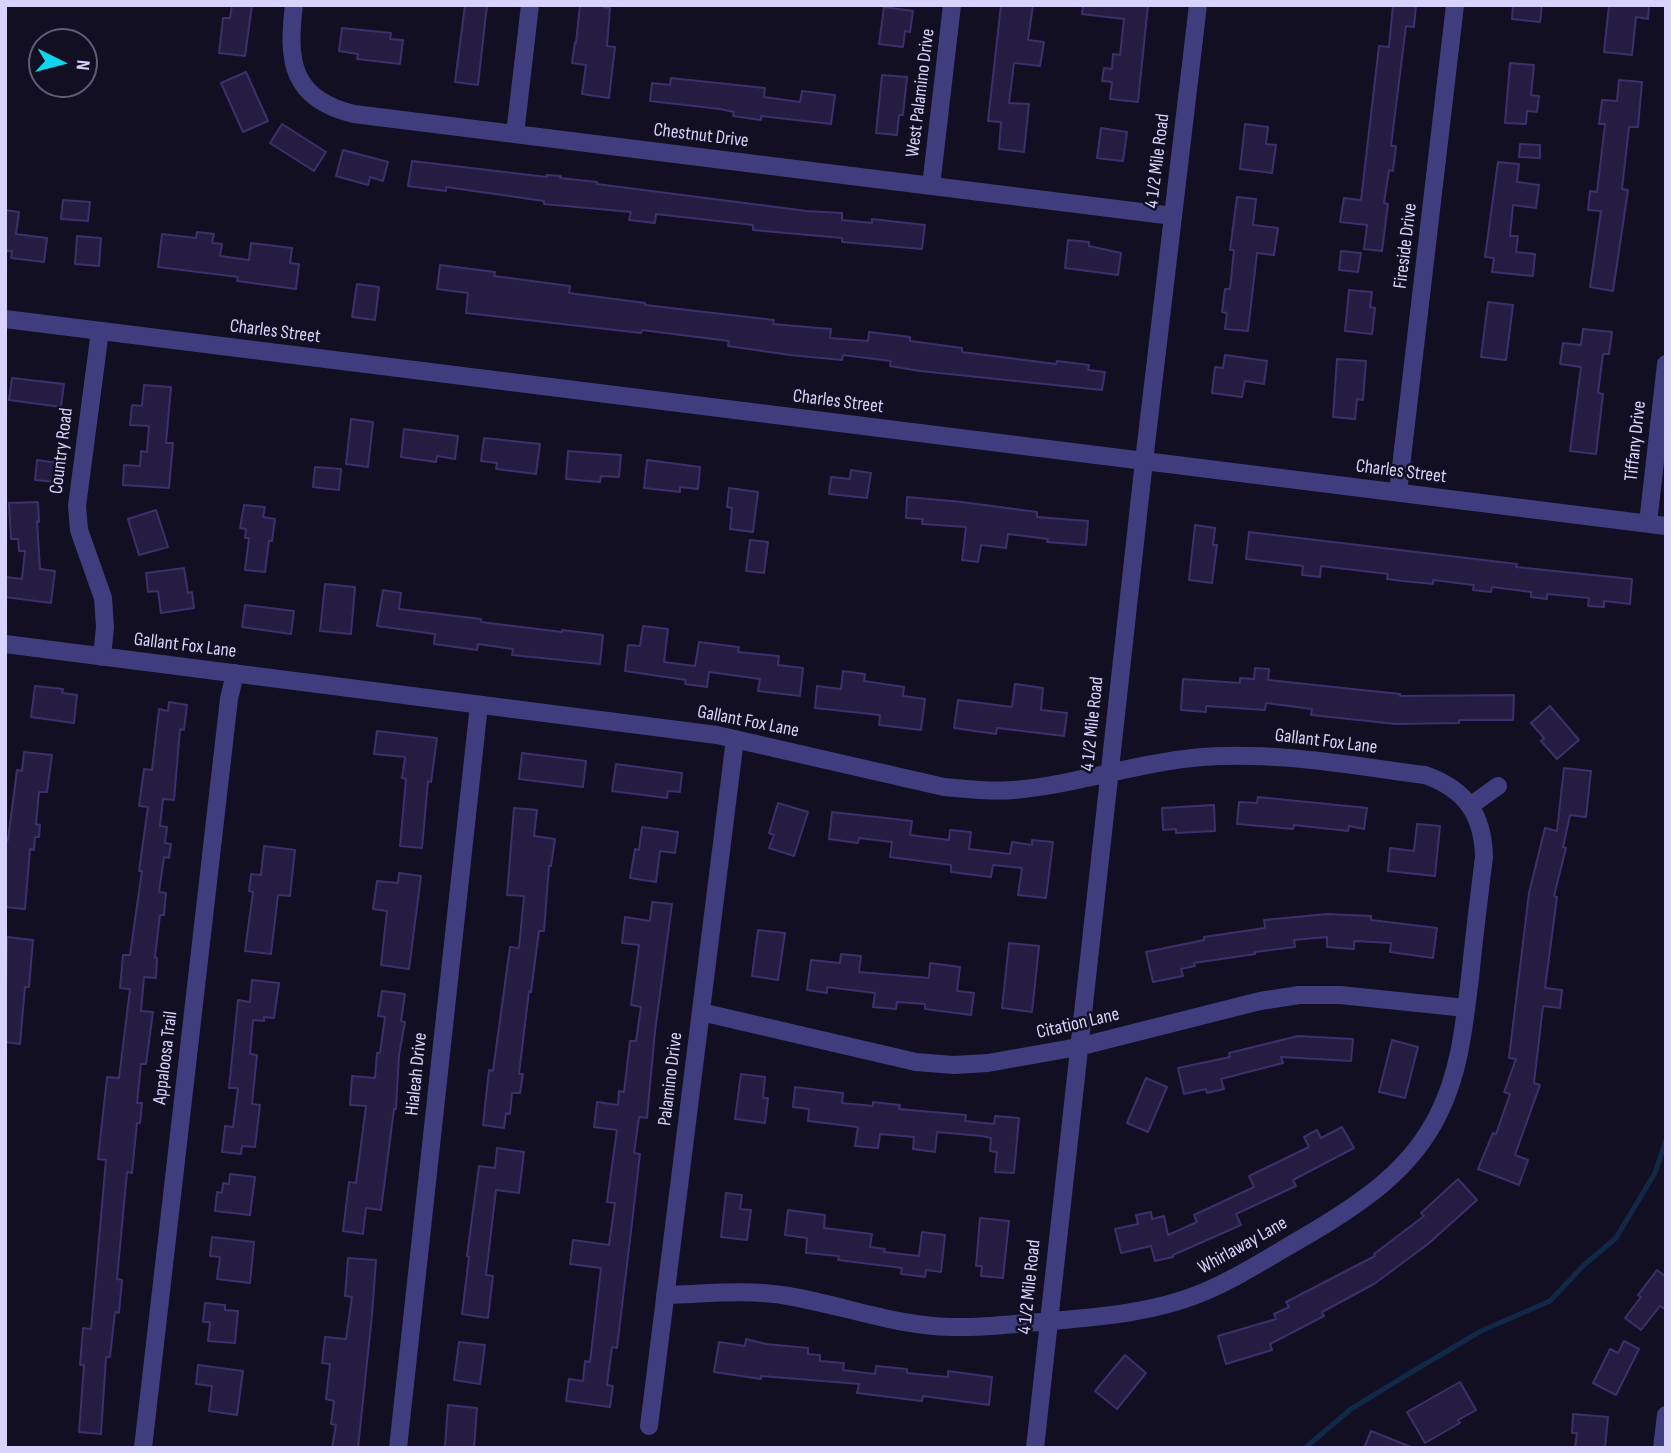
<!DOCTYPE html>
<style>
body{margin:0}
#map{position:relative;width:1671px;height:1453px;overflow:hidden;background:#120f22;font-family:"Sofia Sans Condensed",sans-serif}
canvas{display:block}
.frame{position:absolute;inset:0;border:7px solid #d8d3fc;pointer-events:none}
.north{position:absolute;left:28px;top:28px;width:70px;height:70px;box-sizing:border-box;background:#120f22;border:2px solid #615d79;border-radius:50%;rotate:96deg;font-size:19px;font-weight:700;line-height:28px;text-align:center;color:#d8d3fc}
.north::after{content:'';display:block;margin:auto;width:24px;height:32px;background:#10d6eb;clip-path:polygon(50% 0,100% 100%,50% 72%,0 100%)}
</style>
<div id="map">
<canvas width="1671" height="1453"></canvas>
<div class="frame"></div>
<div class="north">N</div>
</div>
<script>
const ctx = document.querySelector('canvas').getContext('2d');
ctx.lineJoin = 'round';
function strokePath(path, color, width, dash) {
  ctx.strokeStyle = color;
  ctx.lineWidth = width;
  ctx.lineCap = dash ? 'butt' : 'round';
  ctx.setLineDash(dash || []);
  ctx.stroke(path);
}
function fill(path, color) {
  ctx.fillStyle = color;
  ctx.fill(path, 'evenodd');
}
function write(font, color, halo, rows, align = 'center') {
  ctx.font = font + ' "Sofia Sans Condensed",sans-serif';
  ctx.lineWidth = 5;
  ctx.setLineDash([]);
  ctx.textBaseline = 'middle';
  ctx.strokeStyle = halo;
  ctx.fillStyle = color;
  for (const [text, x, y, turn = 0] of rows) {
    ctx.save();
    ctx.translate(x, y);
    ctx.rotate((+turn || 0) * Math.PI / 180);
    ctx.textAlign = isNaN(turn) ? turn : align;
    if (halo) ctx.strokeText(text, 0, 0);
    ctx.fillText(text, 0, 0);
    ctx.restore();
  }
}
strokePath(new Path2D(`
 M1305,1448L1351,1409L1410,1373L1481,1331L1550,1301L1584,1265L1616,1238L1655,1173L1666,1140`), '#122848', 5);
const building = new Path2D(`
 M232,5H252L245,56L219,53L223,18H230Z
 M465,5H487L478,85L455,82Z
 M580,5H604V7L610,8L607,46L615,47L609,98L582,94L586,65L572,63L575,42L576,43Z
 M1001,5H1033L1028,40L1044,42L1040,66L1014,63L1009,103L1029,104L1024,152L999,149L1001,122L988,121Z
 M1083,5H1148L1138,102L1110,99L1112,82L1102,81L1104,68L1112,69L1113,54L1120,55L1124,19L1082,14Z
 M1393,5H1416L1414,27L1406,26L1391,146H1396L1393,171L1389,170L1384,203L1388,204L1382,251L1364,249L1367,225L1340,222L1344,198L1361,200L1379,46L1389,47Z
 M1513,5H1542L1540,22L1512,19Z
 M1609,5H1649L1648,19L1636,17L1632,55L1604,52Z
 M884,7L913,11L910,32L905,31L903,47L879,44Z
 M342,28L391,33L390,39L403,40L400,64L357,59L358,54L339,51Z
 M1510,63L1534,65L1531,95L1539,96L1537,112L1527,111L1526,124L1505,123Z
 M246,72L268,121L243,132L221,83Z
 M882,75L907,77L903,115H899L897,135L876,133Z
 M671,78L765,88L764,97L800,102L802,91L835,95L831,124L761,116V120L733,116L734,112L720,109L650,101L652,83L670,85Z
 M1619,80L1642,82L1638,127H1629L1622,189L1628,190L1613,291L1590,287L1601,211L1588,210L1590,191L1597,192L1605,124H1599L1602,100L1617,101Z
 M282,124L326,152L314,171L270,143Z
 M1245,124L1268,127L1266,144L1276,145L1272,173L1240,169Z
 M1101,128L1127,132L1123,161L1097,158Z
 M1520,144L1540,145V158L1519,157Z
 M343,150L388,162L383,181L370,177L368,185L336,176Z
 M412,161L547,177V175L561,176L560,178L597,182V184L807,211L842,213V220L872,223V219L925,225L922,249L842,242V238L753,230V225L656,214L655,223L629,220L631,212L544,204V201L446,187V191L408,186Z
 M1498,162L1519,164L1517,182L1539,185L1536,208L1513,205L1510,236H1518L1516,252L1535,254L1533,276L1492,272L1494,258L1485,257Z
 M1237,197L1256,199L1253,225L1278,228L1274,255L1257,253L1248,331L1225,329L1227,313L1222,312L1225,289H1230L1234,250H1230Z
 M63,200L90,202L88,221L61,219Z
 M5,210L19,212L16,234L47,238L44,262L11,258L12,251H5Z
 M197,232L214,234L212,243L222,244L220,256L249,260L251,243L292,248L290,263L299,264L296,289L237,281L238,277L158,267L162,234L196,238Z
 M77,236L101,238L99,266L75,264Z
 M1068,240L1089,242V246L1121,253L1118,275L1065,268Z
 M1341,251L1361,253L1358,272L1339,270Z
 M440,265L495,272L494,276L570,286L569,293L645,303V305L774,320L773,324L831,329L830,338L868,341L869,332L910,337V341L962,348V352L1056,364L1057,361L1089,365L1088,370L1105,372L1102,390L920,371L890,366L891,361L843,355L842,360L790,355L728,346L729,341L642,330L641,333L466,313L468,293L437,289Z
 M357,284L379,287L375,320L352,317Z
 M1349,290L1372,292L1370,307L1375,308L1372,334L1345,331Z
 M1488,302L1513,305L1506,360L1481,357Z
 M1583,329L1612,332L1609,354H1603L1598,393L1603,394L1596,454L1570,451L1581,367L1560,364L1563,343L1581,345Z
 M1225,355L1267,361L1264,384L1245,381L1242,397L1212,393L1215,367L1223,368Z
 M1337,359L1366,361L1363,400L1357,399L1355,419L1333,417Z
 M12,378L64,384L61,407L9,400Z
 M144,385L171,387L166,443H173L169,488L123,485L124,465L140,466L141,451L147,452L149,426L130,425L132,405L142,406Z
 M351,419L373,422L368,467L346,464Z
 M404,429L458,436L455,459L437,456L436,462L401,457Z
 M484,438L540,444L536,474L496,469L497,463L481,461Z
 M568,451L621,455L619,477L601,476L600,482L566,479Z
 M37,460L58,463L56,482L35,480Z
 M647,460L700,467L698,489L680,487V492L644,488Z
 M315,467L341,469L339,490L313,487Z
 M851,470L871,473L867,498L829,494L831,477L850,479Z
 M729,488L758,492L753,532L730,529L732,508L727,507Z
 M907,497L962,502L1037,512V517L1088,521L1086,545L1047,542L1048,539L1008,534L1006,548L981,545L978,562L962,560L966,527L922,524L923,519L906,518Z
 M38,502L39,522L37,521L40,569L55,571L51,603L5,597V577L22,579L25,551H19L18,539H11L9,503Z
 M244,505L265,507L263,517L275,519L272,541H269L265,572L245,570L249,538H245L246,529L240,528Z
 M156,510L168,547L139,555L128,519Z
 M1195,525L1215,528L1213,545H1217L1212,583L1189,580Z
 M1249,532L1517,564L1516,567L1632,579L1630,604L1604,601V607L1588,606L1589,598L1547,594V599L1531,597V592L1492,587L1491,592L1473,590L1474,585L1433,580V584L1403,581L1387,579L1388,574L1321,566L1320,577L1302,575L1303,566L1246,559Z
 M750,540L768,542L764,573L746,571Z
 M184,568L188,593L192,592L194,608L161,613L158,591L148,592L146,573Z
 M325,584L355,587L351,634L320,631Z
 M383,590L401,593L399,609L481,619V622L562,632V630L603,635L600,664L512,655L513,649L478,644L477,650L434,644L435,634L377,626Z
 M245,605L294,611L291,634L242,627Z
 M643,626L668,629L664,662L695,666L699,642L739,647L738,652L779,656L778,665L803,668L800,696L758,691L760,679L709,672L707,687L685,684L686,680L625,671L628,645L640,646Z
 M1255,668L1269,669L1268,680L1400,694V696L1514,695L1513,720H1459V723L1396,724L1311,715L1312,709L1266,703L1265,710L1206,706V712L1181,710L1183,679L1240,683V678L1254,679Z
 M843,671L865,674L864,681L904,687L903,696L925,699L921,730L879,725L880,715L815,708L817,686L841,689Z
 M1015,684L1043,688L1041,710L1067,713L1064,736L997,728L996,734L954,728L958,700L1012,707Z
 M35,686L63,689L62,693L77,695L74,723L31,717Z
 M169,702L187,705L184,730L180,729L174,800L163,799L160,826L167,827L165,843L171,844L169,858L164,857L159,892L166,893L164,915H160L155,957L157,958L156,978L144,977L141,1011L153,1012L146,1064H141L137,1103H142L140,1123H137L132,1173L127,1172L117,1279L122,1280L119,1313L115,1312L110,1357H106L101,1434L79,1432L84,1365H80L83,1328L91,1329L106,1160L98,1159L107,1077L119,1078L130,989L120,988L123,955H130L142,871H139L148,807L139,806L144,769L152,770L159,709L168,711Z
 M1550,706L1579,740L1557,759L1541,741L1544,738L1531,723Z
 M377,731L437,738L431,782L428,781L422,848L400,846L406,779L402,778L405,757L374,754Z
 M24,752L52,755L47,792H39L36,824L40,825L39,837H35L34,850L30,849L25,909L5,907V839L8,840L17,770L22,771Z
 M522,753L586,761L583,787L519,779Z
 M616,764L682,773L680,792L668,791L667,798L612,791Z
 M1564,768L1591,771L1586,817L1570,815L1563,847L1566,848L1554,896L1557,897L1545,988L1562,990L1560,1008L1543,1006L1534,1083L1540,1085L1515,1155L1528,1160L1519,1185L1478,1169L1493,1133L1496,1134L1510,1094L1504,1092L1516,1059L1509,1058L1529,893L1545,828L1557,831Z
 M1258,797L1367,808L1364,829L1349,826L1348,831L1294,825L1293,829L1237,824L1239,802L1257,803Z
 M778,803L808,812L794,856L769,848L774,835L769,833Z
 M1214,805L1215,831L1176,833V829L1163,830L1162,808Z
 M514,808L537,810L534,836L555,839L551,866H549L544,931H539L531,992L529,991L519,1074H523L520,1093H512L510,1114L506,1113L504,1128L483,1125L489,1070L493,1071L510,947L519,948L524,896L507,895Z
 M832,812L912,821L910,835L949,840L950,830L971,832L969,849L1010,854L1012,842L1032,845V840L1053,842L1046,898L1018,895L1022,868L993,865L991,877L951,872V865L890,857L892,842L859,838L858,843L829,839Z
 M1417,824L1440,826L1435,876L1388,871L1390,848L1414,851Z
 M642,827L678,832L675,853L660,851L656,882L630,878L635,849L639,850Z
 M264,846L295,850L290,896L278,895L271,954L245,951L253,892L249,891L251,874L261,875Z
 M399,873L421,876L409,969L381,965L387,911L373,909L377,881L398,883Z
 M652,902L672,904L655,1031L647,1118L639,1117L634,1153L640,1154L632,1223L617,1348L612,1347L607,1385L613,1386L610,1407L566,1401L569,1379L583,1381L585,1361L590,1362L601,1268L570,1264L573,1240L609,1245L615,1203L607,1202L617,1130L594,1127L597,1102L618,1105L619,1091L624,1092L630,1041H636L641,1007L631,1005L639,945L622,943L625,917L650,921Z
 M1327,914L1371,916V920L1437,928L1433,958L1390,952L1391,943L1354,941V949L1327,947V937L1294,940L1295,947L1255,952V954L1194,963L1195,966L1181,969L1183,976L1153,982L1146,952L1204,940V937L1265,928L1264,920Z
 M758,930L785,933L778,980L752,976Z
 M7,937L33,940L29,987H25L20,1044L5,1042Z
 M1009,943L1039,946L1032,1012L1002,1008Z
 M841,954L861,956L859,972L929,978L930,963L960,967L957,991L974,993L971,1015L925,1009V1004L897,1002L896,1009L873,1007L875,993L827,987V993L807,990L811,960L840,963Z
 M252,980L279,983L274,1018L264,1017V1021L253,1020L250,1054L257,1055L252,1104L260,1105L255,1147L242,1146L241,1154L222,1152L225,1126L233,1127L238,1088H229L238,1000L250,1002Z
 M382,991L405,994L401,1021L405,1022L399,1055L396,1109H394L381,1210L366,1208L363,1234L343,1231L349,1182L356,1183L366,1106L350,1105L352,1076L375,1078L377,1053H380L385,1017L378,1016Z
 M1298,1036L1353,1039L1351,1061L1281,1057L1283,1063L1221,1079L1224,1089L1207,1093L1206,1089L1184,1094L1178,1068L1230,1057L1229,1053Z
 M1392,1040L1418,1047L1405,1098L1379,1092Z
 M741,1074L765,1077L763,1098H768L765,1123L735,1119Z
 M1146,1078L1167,1087L1148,1132L1127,1123Z
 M795,1087L843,1093L842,1103L873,1106V1102L900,1105L899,1109L966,1115L965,1121L994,1124L995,1116L1019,1118L1014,1173L995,1172L997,1152L990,1151L991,1138L982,1136L937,1132L935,1152L913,1149L914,1137L880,1134L878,1148L855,1146L858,1127L808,1121L809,1109L793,1107Z
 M1342,1127L1354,1148L1293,1180L1296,1186L1236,1214L1241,1225L1173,1255V1257L1155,1261L1151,1246L1121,1253L1115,1229L1138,1224L1136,1215L1151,1212L1152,1219L1164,1216L1168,1235L1197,1222L1194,1215L1254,1187L1249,1176L1309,1147L1304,1137L1317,1130L1321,1138Z
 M497,1148L524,1152L519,1193L496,1190L486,1275L493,1276L488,1318L462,1314L469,1257L467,1256L479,1166L495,1168Z
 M230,1174L255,1177L250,1215L215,1211L217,1192L222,1193L223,1183L229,1184Z
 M1458,1179L1477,1200L1428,1244L1374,1284L1322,1312L1324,1316L1270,1344L1272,1350L1226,1364L1218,1336L1276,1319L1274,1314L1289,1307L1286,1302L1375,1256L1374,1254L1424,1216L1421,1213Z
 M726,1193L742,1195L740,1209L751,1210L747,1240L721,1237Z
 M788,1210L825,1215L824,1228L872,1234L870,1247L885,1249L884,1252L919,1256L922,1232L945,1235L941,1272L926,1270L925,1277L901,1274L902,1268L838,1260L839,1256L806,1253L807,1238L785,1235Z
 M980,1218L1009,1221L1003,1278L981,1276L982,1266H976Z
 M212,1237L254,1242L250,1283L217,1279L220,1257L210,1256Z
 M348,1258L376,1260L372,1315L358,1448H332L336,1425L331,1424L334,1401L326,1399L330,1364L322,1363L325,1337L346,1339L352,1297L345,1296Z
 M1657,1270L1666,1277V1310L1660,1306L1641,1330L1625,1318L1641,1297L1638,1295Z
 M205,1303L225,1305V1310L238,1311L235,1343L208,1341L210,1322H203Z
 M746,1339L766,1344L808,1348V1354L820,1355V1361L844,1363L843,1370L875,1374L876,1366L907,1369V1373L948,1377V1371L992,1377L989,1405L923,1396L922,1401L857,1393L859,1384L761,1376V1379L714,1372L719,1342L745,1346Z
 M1624,1341L1639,1349L1616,1395L1593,1383L1610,1349L1618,1353Z
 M459,1342L485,1345L480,1384L454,1380Z
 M1125,1355L1146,1373L1117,1409L1095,1391Z
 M198,1365L243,1371L237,1415L209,1411L212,1386L196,1384Z
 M1460,1382L1476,1410L1458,1420L1460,1423L1425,1443L1407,1412Z
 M448,1405L477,1408L474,1448L445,1447Z
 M1573,1414L1608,1417L1605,1448H1575L1577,1433H1572Z
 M1371,1431L1411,1447V1448H1364Z`);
fill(building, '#241d41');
strokePath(building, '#3c306c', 2);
strokePath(new Path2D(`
 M294,5C287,61 291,99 354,114L1173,216
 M515,134L530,5
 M931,186L952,5
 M5,319L1666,526
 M100,331L77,506L79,530L103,598L105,627L102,657
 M1398,492L1455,5
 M1648,523L1666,364
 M5,644L717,735L944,787C968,789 990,792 1014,790C1074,785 1132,764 1192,758C1269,750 1348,765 1425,775C1465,789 1483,814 1484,857C1479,897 1474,938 1470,978C1464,1025 1460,1071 1439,1113C1412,1169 1363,1202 1311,1233C1274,1254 1238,1278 1199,1294C1149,1314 1094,1317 1040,1322C1011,1324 981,1328 951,1327C896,1326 842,1305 788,1296C747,1289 706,1294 665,1295
 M1470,806L1498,786
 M701,1012L916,1062L954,1065L988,1063L1078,1047L1260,1001L1299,995H1340L1466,1008
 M649,1426L735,739
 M143,1448L229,699L235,673
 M398,1448L479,705
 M1035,1448L1144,461L1198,5
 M1662,1448L1666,1415`), '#403d7e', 18);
write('19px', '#d8d3fc', '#120f22', [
 ["West Palamino Drive",921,93,-83],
 ["Chestnut Drive",701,136,7],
 ["4 1/2 Mile Road",1158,161,-83],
 ["Fireside Drive",1406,246,-83],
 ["Charles Street",275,332,7],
 ["Charles Street",838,402,7],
 ["Tiffany Drive",1636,441,-84],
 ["Country Road",62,451,-83],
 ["Charles Street",1401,472,7],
 ["Gallant Fox Lane",185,646,7],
 ["Gallant Fox Lane",748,722,11],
 ["4 1/2 Mile Road",1093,724,-84],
 ["Gallant Fox Lane",1326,742,7],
 ["Citation Lane",1078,1024,-13],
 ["Appaloosa Trail",166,1058,-83],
 ["Hialeah Drive",417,1074,-84],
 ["Palamino Drive",671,1079,-83],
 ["Whirlaway Lane",1243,1246,-29],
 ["4 1/2 Mile Road",1030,1287,-84]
]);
</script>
